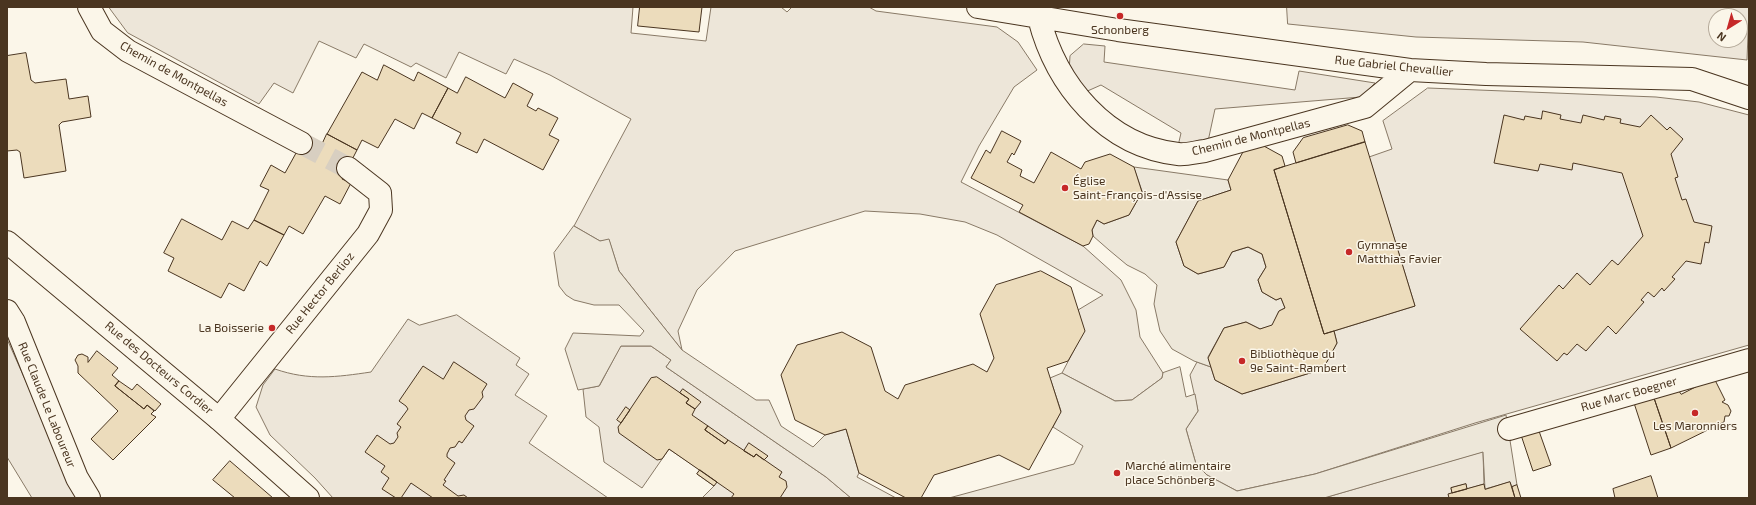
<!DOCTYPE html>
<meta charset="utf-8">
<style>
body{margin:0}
#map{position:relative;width:1756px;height:505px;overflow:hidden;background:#fbf6e9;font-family:"Exo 2",sans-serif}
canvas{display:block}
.frame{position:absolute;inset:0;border:8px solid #4a3520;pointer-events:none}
.north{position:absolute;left:1708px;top:8px;width:40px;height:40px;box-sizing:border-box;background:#fbf6e9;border:1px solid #b4a999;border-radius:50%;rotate:217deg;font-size:11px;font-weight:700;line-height:16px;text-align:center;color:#4a3520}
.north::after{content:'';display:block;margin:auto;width:14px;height:18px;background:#c62828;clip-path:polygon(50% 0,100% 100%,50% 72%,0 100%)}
</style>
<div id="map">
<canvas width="1756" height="505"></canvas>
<div class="frame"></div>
<div class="north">N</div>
</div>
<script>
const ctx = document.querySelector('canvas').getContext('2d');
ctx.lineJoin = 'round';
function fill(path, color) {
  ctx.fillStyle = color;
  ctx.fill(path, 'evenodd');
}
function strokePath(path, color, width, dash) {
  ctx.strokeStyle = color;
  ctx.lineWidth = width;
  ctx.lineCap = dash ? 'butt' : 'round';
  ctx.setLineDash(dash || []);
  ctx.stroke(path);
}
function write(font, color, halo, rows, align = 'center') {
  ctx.font = font + ' "Exo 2",sans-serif';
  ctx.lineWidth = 3;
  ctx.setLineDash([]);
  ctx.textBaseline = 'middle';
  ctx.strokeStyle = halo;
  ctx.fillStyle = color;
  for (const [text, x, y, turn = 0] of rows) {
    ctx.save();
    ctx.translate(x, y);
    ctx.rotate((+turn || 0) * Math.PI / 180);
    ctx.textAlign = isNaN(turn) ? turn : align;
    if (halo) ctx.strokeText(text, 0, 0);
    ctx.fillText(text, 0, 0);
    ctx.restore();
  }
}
const green = new Path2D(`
 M109,7H633L631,33L706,41L711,7H781L787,12L792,7H869L876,11L997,27L1018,42L1037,70L1014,87L979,146L961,182L1083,246L1121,280L1136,310L1140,337L1163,373L1162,378L1132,400L1115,401L1062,373L1084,331L1078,310L1103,295L997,235L965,222L920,214L865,211L735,251L697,290L678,331L682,350L619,271L609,240L600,241L574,226L631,119L550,75L514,59L506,74L459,52L446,78L416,63L411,67L364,44L356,58L319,41L293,93L274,83L259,104L128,33Z
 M1287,7H1749L1747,60L1583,42L1416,37L1288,24ZM1716,16H1740V40H1716Z
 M1084,44L1105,46L1104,62L1295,90L1299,71L1375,83L1361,97L1215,109L1207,146H1178L1181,133L1101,85L1083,93L1069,72L1070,56Z
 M1428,88L1656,97L1699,102L1749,115V345L1475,423L1315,474L1237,491L1207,475L1196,464L1186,429L1198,411L1190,375L1197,362L1211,367L1215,380L1242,394L1323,369L1337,343L1334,331L1415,306L1369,157L1392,149L1383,121Z
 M457,315L520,358L516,365L529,374L515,395L547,416L529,443L608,498H333L315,478L270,435L256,407L263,385L275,369C309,381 337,377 371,372L408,319L419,325Z
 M7,339L69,478L81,498H32L7,457Z
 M621,346H651L671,360L666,367L826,477L851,498H702L714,486L697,474L700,470L669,449L642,488L604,462L599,427L586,417L583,389L599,386Z
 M1483,452L1484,484L1467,489L1466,484L1451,488L1452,493L1449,498H1324Z`);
fill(green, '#ede6d9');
strokePath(green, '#887966', 1);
const parking = new Path2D(`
 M1134,167L1228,180L1231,190L1198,201L1176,242L1184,266L1198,274L1224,267L1232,252L1248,247L1262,254L1266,267L1258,280L1262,292L1276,300L1281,298L1285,308L1279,311L1272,326L1260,329L1246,322L1224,328L1208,357L1211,367L1194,361L1172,349L1160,331L1154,304L1157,285L1145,274L1127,265L1109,250L1093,236L1092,230L1097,220L1104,224L1129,215L1142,192Z
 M574,226L600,241L609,239L619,271L682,350L756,400H769L781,426L813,447L825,435L846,429L859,473L857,477L896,498H851L826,477L666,367L671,360L651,346H621L599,386L578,390L565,349L573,333L640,336L644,331L619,305H594L574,300L566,295L559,286L554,253Z
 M1180,367L1186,397L1195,394L1198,411L1186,429L1196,464L1207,475L1237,491L1315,474L1506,415L1517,485L1512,487L1510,482L1485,489L1483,452L1324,498H949L1074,464L1083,446L1053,427L1061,411L1050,378L1062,373L1115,401L1132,400L1162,378L1163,373Z`);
fill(parking, '#ede7d9');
strokePath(parking, '#887966', 1);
const building = new Path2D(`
 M640,7H702L699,32L638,26Z
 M26,53L31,80L35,83L66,79L69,99L88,96L91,117L62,122L59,125L66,171L24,178L20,152L17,150L7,151V56Z
 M384,65L414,81L418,72L448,88L432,118L422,113L414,129L395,119L378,148L362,140L357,150L327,134L362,72L377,80Z
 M466,77L505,98L513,83L533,94L527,106L536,111L538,108L558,118L549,135L559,140L543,170L484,139L477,153L456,143L461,133L432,118L448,88L457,93Z
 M1543,111L1561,115L1560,119L1581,123L1583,115L1604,120L1605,116L1621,119L1620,123L1640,127L1651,115L1667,130L1670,127L1683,139L1671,154L1678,177L1675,178L1682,200L1686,199L1694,222L1712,226L1709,243L1705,242L1701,264L1686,261L1672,277L1675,279L1664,291L1662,288L1654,297L1648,292L1641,300L1644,302L1616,334L1608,326L1586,351L1577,344L1567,355L1564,353L1557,361L1520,329L1559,285L1563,289L1577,273L1590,285L1612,260L1618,265L1643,236L1622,173L1573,163L1572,170L1540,164L1538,171L1494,163L1504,115L1524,120L1525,116L1541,119Z
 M1348,125L1362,131L1365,142L1296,163L1293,152L1303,138Z
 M1002,131L1021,141L1014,155L1012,153L1007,162L1022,170L1020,176L1034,183L1051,152L1081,169L1085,162L1110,154L1134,167L1142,192L1129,215L1104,224L1097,220L1092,230L1093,236L1089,244L1083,246L1019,212L1023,205L971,178L986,150L990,153Z
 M327,134L357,150L342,179L351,183L340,204L325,196L303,234L289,226L284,235L254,220L269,190L260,186L271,165L285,173L306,135L322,143Z
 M1365,142L1415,306L1324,334L1274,170Z
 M1262,145L1282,156L1285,166L1274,170L1324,334L1334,331L1337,343L1323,369L1242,394L1215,380L1208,358L1224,328L1246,322L1260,329L1272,325L1279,311L1285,308L1281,298L1276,300L1262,292L1258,280L1266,267L1262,254L1248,247L1238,250L1232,252L1224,267L1198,274L1184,266L1176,242L1198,201L1231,190L1228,180L1244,150Z
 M182,219L222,240L232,221L248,229L254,220L284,235L267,266L260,261L244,291L229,283L221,298L168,271L174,258L164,253Z
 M1041,271L1071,287L1085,331L1068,361L1047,368L1061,412L1029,470L999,455L934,475L921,498H906L859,473L846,429L825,435L795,420L781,375L797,345L842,332L871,347L885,391L898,399L905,385L973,364L987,372L994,358L980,314L996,285Z
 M97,351L118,368L112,375L119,381L115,386L144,409L147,405L154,411L151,414L156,417L113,460L91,439L118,411L78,373V366L75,360L78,355L82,354L88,357V362Z
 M454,362L487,384L482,392L483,397L474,409L469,410L465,416L466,420L474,426L462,443L459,441L455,447L450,448L447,454V457L455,463L444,480L446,481L443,485L458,496L464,495L468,498H433L411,483L401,498H396L382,489L389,478L381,472L385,466L365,452L377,435L390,444L394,443L398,437L397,433L401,427L397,424L408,409L406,406L399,401L423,366L443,379Z
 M657,377L689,399L686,403L695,409L692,415L708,426L705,430L725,444L728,440L754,457L756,454L782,472L779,477L786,481L787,487L780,498H731L734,494L669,449L662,459L657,460L619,433L618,427L621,423L651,378Z
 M1714,378L1725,400L1722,402L1728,405L1731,411L1729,416H1725L1724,422L1671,448L1654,398L1678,390L1681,394Z
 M119,381L132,390L137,384L161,404L155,411L147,405L144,409L115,386Z
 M683,389L701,402L695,409L686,403L689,399L680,393Z
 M1654,398L1671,448L1651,455L1634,403Z
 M626,407L630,410L621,423L617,420Z
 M708,426L728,440L725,444L705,430Z
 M1539,431L1551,465L1533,471L1521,435Z
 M749,443L768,456L764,460L756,454L754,457L744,451Z
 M230,461L273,498H235L213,480Z
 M700,470L717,482L714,486L697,474Z
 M1651,476L1658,498H1615L1613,489Z
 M1510,482L1515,498H1449L1448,494L1484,484L1485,489Z
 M1466,484L1467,489L1452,493L1451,488Z
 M1517,485L1521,498H1515L1512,487Z`);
fill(building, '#ecdcbc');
strokePath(building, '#4a3520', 1);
strokePath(new Path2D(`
 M301,143L348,168`), '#d8cfc1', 22, [22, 11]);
const street = new Path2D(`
 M89,7L102,31L128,51L301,143
 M978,7L1118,30L1410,70L1486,74L1692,79L1749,98
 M1039,18C1056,85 1106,146 1178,154C1186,155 1196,152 1205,151L1365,107L1410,70
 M7,311L14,322L77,478L89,498
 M219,419L368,234L381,210L380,193L348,168
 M1509,429L1749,360`);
const secondary = new Path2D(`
 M7,242L219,419L308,498`);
strokePath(street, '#4a3520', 24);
strokePath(secondary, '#4a3520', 24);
strokePath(street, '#fbf6e9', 22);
strokePath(secondary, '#fbf6e9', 22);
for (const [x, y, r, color] of [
 [1120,16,4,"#c62828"],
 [1065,188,4,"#c62828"],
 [1349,252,4,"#c62828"],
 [272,328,4,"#c62828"],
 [1242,361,4,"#c62828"],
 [1695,413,4,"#c62828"],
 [1117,473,4,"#c62828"]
]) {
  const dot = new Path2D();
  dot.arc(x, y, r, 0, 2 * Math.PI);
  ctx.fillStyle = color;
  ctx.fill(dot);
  strokePath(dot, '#fbf6e9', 1.5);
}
write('12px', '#4a3520', '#fbf6e9', [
 ["Schonberg",1120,30,"center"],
 ["Église",1073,181],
 ["Saint-François-d'Assise",1073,195],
 ["Gymnase",1357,245],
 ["Matthias Favier",1357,259],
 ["La Boisserie",264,328,"right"],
 ["Bibliothèque du",1250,354],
 ["9e Saint-Rambert",1250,368],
 ["Les Maronniers",1695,426,"center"],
 ["Marché alimentaire",1125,466],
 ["place Schönberg",1125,480]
], 'left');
write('12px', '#4a3520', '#fbf6e9', [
 ["Rue Gabriel Chevallier",1394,66,6],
 ["Chemin de Montpellas",174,74,29],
 ["Chemin de Montpellas",1251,137,-14],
 ["Rue Hector Berlioz",320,293,-51],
 ["Rue des Docteurs Cordier",159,368,40],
 ["Rue Marc Boegner",1629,394,-16],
 ["Rue Claude Le Laboureur",47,405,68]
]);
</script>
